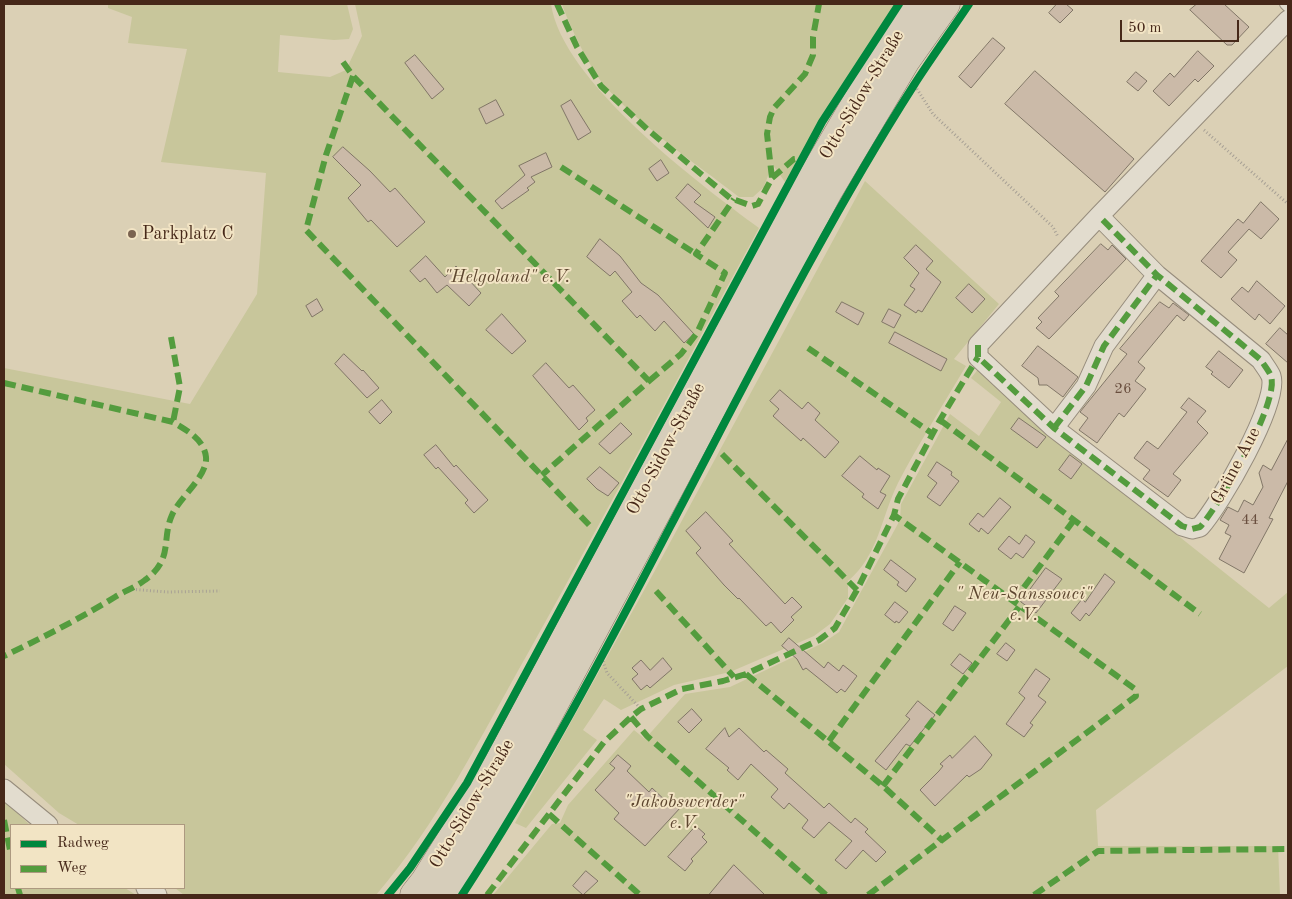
<!DOCTYPE html>
<meta charset="utf-8">
<style>
body{margin:0}
#map{position:relative;width:1292px;height:899px;overflow:hidden;background:#dbd0b5;font-family:"Old Standard TT",serif}
canvas{display:block}
.frame{position:absolute;inset:0;border:5px solid #462819;pointer-events:none}
.legend{position:absolute;left:10px;top:824px;width:175px;height:65px;box-sizing:border-box;background:#f2e4c4;border:1px solid #ad9980;margin:0;padding:6px 9px;list-style:none;font-size:15px;color:#462819}
.legend li{display:flex;align-items:center;gap:10px;height:25px}
.legend b{width:25px;border:1px solid #ad9980}
.scale{position:absolute;left:1120px;top:20px;width:119px;height:22px;box-sizing:border-box;border:2px solid #462819;border-top:0;padding-left:6px;font-size:15px;line-height:18px;white-space:nowrap;color:#462819;-webkit-text-stroke:4px #f2e4c4;paint-order:stroke}
</style>
<div id="map">
<canvas width="1292" height="899"></canvas>
<div class="frame"></div>
<ul class="legend">
<li><b style="height:6px;background:#00873e"></b>Radweg</li>
<li><b style="height:6px;background:#549c3e"></b>Weg</li>
</ul>
<div class="scale">50 m</div>
</div>
<script>
const ctx = document.querySelector('canvas').getContext('2d');
ctx.lineJoin = 'round';
function fill(path, color) {
  ctx.fillStyle = color;
  ctx.fill(path, 'evenodd');
}
function strokePath(path, color, width, dash) {
  ctx.strokeStyle = color;
  ctx.lineWidth = width;
  ctx.lineCap = dash ? 'butt' : 'round';
  ctx.setLineDash(dash || []);
  ctx.stroke(path);
}
function write(font, color, halo, rows, align = 'center') {
  ctx.font = font + ' "Old Standard TT",serif';
  ctx.lineWidth = 4;
  ctx.setLineDash([]);
  ctx.textBaseline = 'middle';
  ctx.strokeStyle = halo;
  ctx.fillStyle = color;
  for (const [text, x, y, turn = 0] of rows) {
    ctx.save();
    ctx.translate(x, y);
    ctx.rotate((+turn || 0) * Math.PI / 180);
    ctx.textAlign = isNaN(turn) ? turn : align;
    if (halo) ctx.strokeText(text, 0, 0);
    ctx.fillText(text, 0, 0);
    ctx.restore();
  }
}
fill(new Path2D(`
 M108,4H347L353,29L349,39L334,40L280,35L278,72L330,77L346,70L362,36L355,4H551C562,81 698,183 759,228C682,370 607,512 528,653C481,736 438,823 376,895H184L175,888H184V825H79L59,813L4,764V368L190,404L257,294L266,173L161,162L187,49L128,43L132,17L108,8Z
 M562,4H899L820,122L785,182L772,164L764,187L753,197H739C694,162 642,128 604,85C591,70 568,23 562,4Z
 M865,181L999,304L954,359L966,366C943,405 919,443 898,483C881,517 879,555 848,581V598L830,624L814,636L730,672L674,685L621,710L604,699L583,730L597,740L526,828L515,823L652,576Z
 M980,367L1044,429L1269,608L1288,592V666L1096,810L1098,846H1278L1280,895H493L552,824L560,823L568,805L634,730L645,739L685,694L730,687L823,643L839,632L900,520L901,504L950,414L979,436L1001,402L971,378Z
 M4,801L30,825H11V888H125L136,895H4Z`), '#c8c69b');
const building = new Path2D(`
 M1057,4H1066L1073,10L1060,23L1049,13Z
 M1197,4H1224L1249,27L1232,45H1227L1190,10Z
 M993,38L1005,48L971,88L959,77Z
 M1198,51L1214,66L1198,82L1195,79L1169,106L1153,91L1170,73L1174,77Z
 M415,55L444,89L432,99L405,63Z
 M1035,71L1134,159L1105,192L1005,104Z
 M1136,72L1147,81L1138,91L1127,82Z
 M496,100L504,115L486,124L479,109Z
 M571,100L591,132L578,140L561,106Z
 M343,147L370,171L390,192L395,188L425,222L397,247L371,220L368,222L348,198L361,185L333,157Z
 M546,153L552,167L531,177L535,182L527,188L529,190L502,209L495,201L525,175L519,166Z
 M661,160L669,173L657,181L649,169Z
 M688,184L701,195L694,202L715,217L708,228L676,198Z
 M1261,202L1279,219L1261,239L1249,229L1228,252L1237,260L1221,278L1201,261L1238,219L1243,223Z
 M600,239L620,256L641,283L658,295L694,334L684,343L664,321L655,331L640,315L637,318L622,301L632,292L615,271L610,276L587,257Z
 M1101,244L1108,250L1112,245L1126,259L1049,339L1036,328L1042,322L1038,318L1059,296L1055,292Z
 M916,245L933,261L926,269L941,282L922,312L918,310L916,313L904,305L915,289L910,286L919,273L904,258Z
 M426,256L445,277L456,266L481,293L469,306L447,285L437,293L425,278L420,282L410,271Z
 M1257,281L1285,306L1270,324L1259,314L1255,320L1231,299L1242,287L1248,292Z
 M969,284L985,299L972,313L956,298Z
 M317,299L323,310L312,317L306,306Z
 M842,302L864,313L858,325L836,312Z
 M1160,302L1169,308L1173,303L1189,315L1184,321L1177,315L1138,362L1145,368L1135,381L1146,389L1124,417L1119,413L1097,443L1079,430L1088,418L1080,412L1127,354L1120,349Z
 M889,309L901,315L894,328L882,322Z
 M502,314L526,341L512,354L486,330Z
 M1280,328L1288,335V363L1266,344Z
 M895,332L947,359L941,371L889,343Z
 M1038,346L1078,377L1063,397L1047,385H1039L1038,378L1022,366Z
 M1219,351L1243,370L1229,388L1211,374L1213,372L1206,367Z
 M344,354L362,371L363,370L379,388L367,398L335,364Z
 M546,363L569,388L573,385L595,410L586,418L588,421L579,430L533,376Z
 M780,390L802,409L808,402L820,413L815,420L839,442L825,458L803,438L801,441L773,416L779,409L770,401Z
 M1189,398L1206,411L1197,422L1208,433L1173,474L1181,480L1168,497L1143,479L1150,470L1134,458L1147,441L1158,449L1187,412L1181,408Z
 M382,400L392,412L380,424L369,412Z
 M1019,418L1046,437L1037,448L1011,429Z
 M621,423L632,434L610,454L599,444Z
 M1288,439V481L1269,518L1273,519L1244,573L1219,559L1231,536L1225,533L1229,525L1220,520L1228,507L1238,512L1244,500L1253,505L1263,487L1259,473L1263,465L1271,470Z
 M436,445L454,467L456,465L488,500L474,513L465,503L468,500L438,467L436,469L424,455Z
 M1070,455L1082,464L1071,479L1059,470Z
 M860,456L877,470L878,468L890,476L880,492L886,495L878,509L862,497L864,494L842,476Z
 M937,462L952,472L951,475L959,481L940,506L927,497L937,483L928,476Z
 M600,467L619,483L608,496L597,489L587,479Z
 M1000,498L1011,507L988,534L981,528L979,532L969,524L978,513L983,517Z
 M706,512L733,541L729,544L785,604L792,597L802,607L791,617L794,620L781,633L771,622L766,626L739,598L738,599L724,585L696,553L701,548L686,531Z
 M1026,535L1035,542L1023,558L1016,553L1011,559L998,549L1009,536L1019,544Z
 M891,560L916,579L906,592L897,585L899,582L884,570Z
 M1046,568L1062,579L1036,613L1021,602Z
 M1105,574L1115,582L1089,616L1086,613L1080,621L1071,613L1082,599L1085,602Z
 M895,602L908,612L899,623L896,621L895,623L885,615Z
 M955,606L966,613L953,631L943,624Z
 M789,638L824,668L828,662L839,671L843,665L857,676L845,692L841,689L837,693L806,668L803,670L797,659L782,646Z
 M1006,643L1015,650L1007,661L997,654Z
 M960,654L972,663L963,674L951,665Z
 M663,658L672,669L650,688L647,685L641,690L632,679L638,674L632,668L641,660L650,670Z
 M1036,669L1050,679L1038,696L1046,702L1030,723L1033,725L1024,737L1006,724L1025,698L1019,693Z
 M918,701L935,715L910,746L906,744L886,770L875,761L910,719L906,716Z
 M692,709L702,720L689,733L678,722Z
 M725,728L729,737L739,728L764,752L766,750L788,769L785,773L824,808L829,803L851,823L855,818L868,829L865,832L886,852L876,862L863,850L846,869L835,860L852,841L829,822L814,838L802,828L808,820L789,803L784,809L771,797L778,789L751,764L738,780L727,770L729,768L706,749Z
 M975,736L992,755L981,769L969,777L967,775L935,806L920,790L939,771L943,766L940,764L950,755L952,758Z
 M618,755L631,766L627,771L649,792L652,788L668,803L672,799L681,807L645,846L614,819L619,813L595,790L615,768L610,764Z
 M696,826L705,834L702,837L707,842L691,859L693,861L685,871L668,857Z
 M734,865L765,895H709Z
 M586,871L598,881L583,895L573,886Z`);
fill(building, '#cbbaa8');
strokePath(building, '#817667', 1);
const service = new Path2D(`
 M1285,4L1288,7`);
const minor = new Path2D(`
 M1099,216L1157,275L1261,360C1264,365 1269,371 1271,376C1280,402 1219,506 1200,527L1192,529L1182,526L1054,428L978,357V345L1099,216L1288,20
 M1054,428L1086,386L1104,346L1157,275
 M4,789L48,825
 M146,888L157,895`);
const primary = new Path2D(`
 M414,895L425,881L497,765L810,181L888,48L920,4
 M442,895L497,811L829,190L905,62L946,4`);
strokePath(service, '#968c7c', 12);
strokePath(minor, '#968c7c', 21);
strokePath(primary, '#817667', 29);
strokePath(new Path2D(`
 M915,86L933,114L1053,227L1058,237
 M1204,130L1288,204
 M129,589L167,592L220,591
 M602,658L607,673L641,709`), '#a7a095', 3, [1, 2.5]);
strokePath(service, '#e2dcce', 10);
strokePath(minor, '#e2dcce', 19);
strokePath(primary, '#d6cdba', 28);
strokePath(new Path2D(`
 M557,4L577,47L601,86L648,130L730,198L752,206L758,204L772,178L767,134L770,117L774,108L805,74L813,55V37L819,4
 M343,62L353,76L649,381L542,475
 M353,76L326,155L306,230L593,529
 M561,167L696,254
 M772,178L794,159L803,158
 M171,337L180,387L173,422
 M978,345V357L1054,428L1182,526L1192,529L1200,527C1219,506 1280,402 1271,376C1269,371 1264,365 1261,360L1157,275L1099,216
 M808,348L933,434
 M649,381L681,354L697,333L725,273L696,254L734,199
 M4,383L173,422C186,430 204,439 206,457C208,476 179,498 172,515C161,540 174,559 145,580C136,587 125,591 115,597C79,619 42,638 4,656
 M940,420L1200,614
 M1054,428L1086,386L1104,346L1157,275
 M722,454L857,590
 M656,591L734,677
 M1013,602L1074,520
 M746,674L883,786L943,841
 M631,717L647,736L826,895
 M829,741L960,562
 M883,786L1019,607
 M549,814L640,895
 M4,820L11,855
 M18,888L20,895
 M487,895L604,742L631,717L641,709L682,689L723,681L746,674L819,640L835,628L857,590L894,515L898,499L940,420L978,357
 M868,895L1136,696L1135,689L894,515
 M1034,895L1098,851L1288,849`), '#549c3e', 6, [12, 6]);
strokePath(new Path2D(`
 M388,895L410,868L467,783L822,122L899,4
 M462,895C539,777 605,652 670,527C748,379 824,226 914,85C932,57 951,31 969,4`), '#00873e', 8);
for (const [x, y, r, color] of [
 [132,234,5,"#7a6350"]
]) {
  const dot = new Path2D();
  dot.arc(x, y, r, 0, 2 * Math.PI);
  ctx.fillStyle = color;
  ctx.fill(dot);
  strokePath(dot, '#f2e4c4', 2);
}
write('15px', '#694e3e', null, [
 ["26",1123,389],
 ["44",1250,520]
]);
write('18px', '#462819', '#f2e4c4', [
 ["Otto-Sidow-Straße",862,95,-59],
 ["Otto-Sidow-Straße",666,449,-62],
 ["Grüne Aue",1236,466,-62],
 ["Otto-Sidow-Straße",472,804,-59]
]);
write('18px', '#462819', '#f2e4c4', [
 ["Parkplatz C",142,234]
], 'left');
write('italic 18px', '#5d462f', '#f2e4c4', [
 ["\"Helgoland\" e.V.",507,277],
 ["\" Neu-Sanssouci\"",1024,594],
 ["e.V.",1024,615],
 ["\"Jakobswerder\"",684,802],
 ["e.V.",684,823]
]);
</script>
